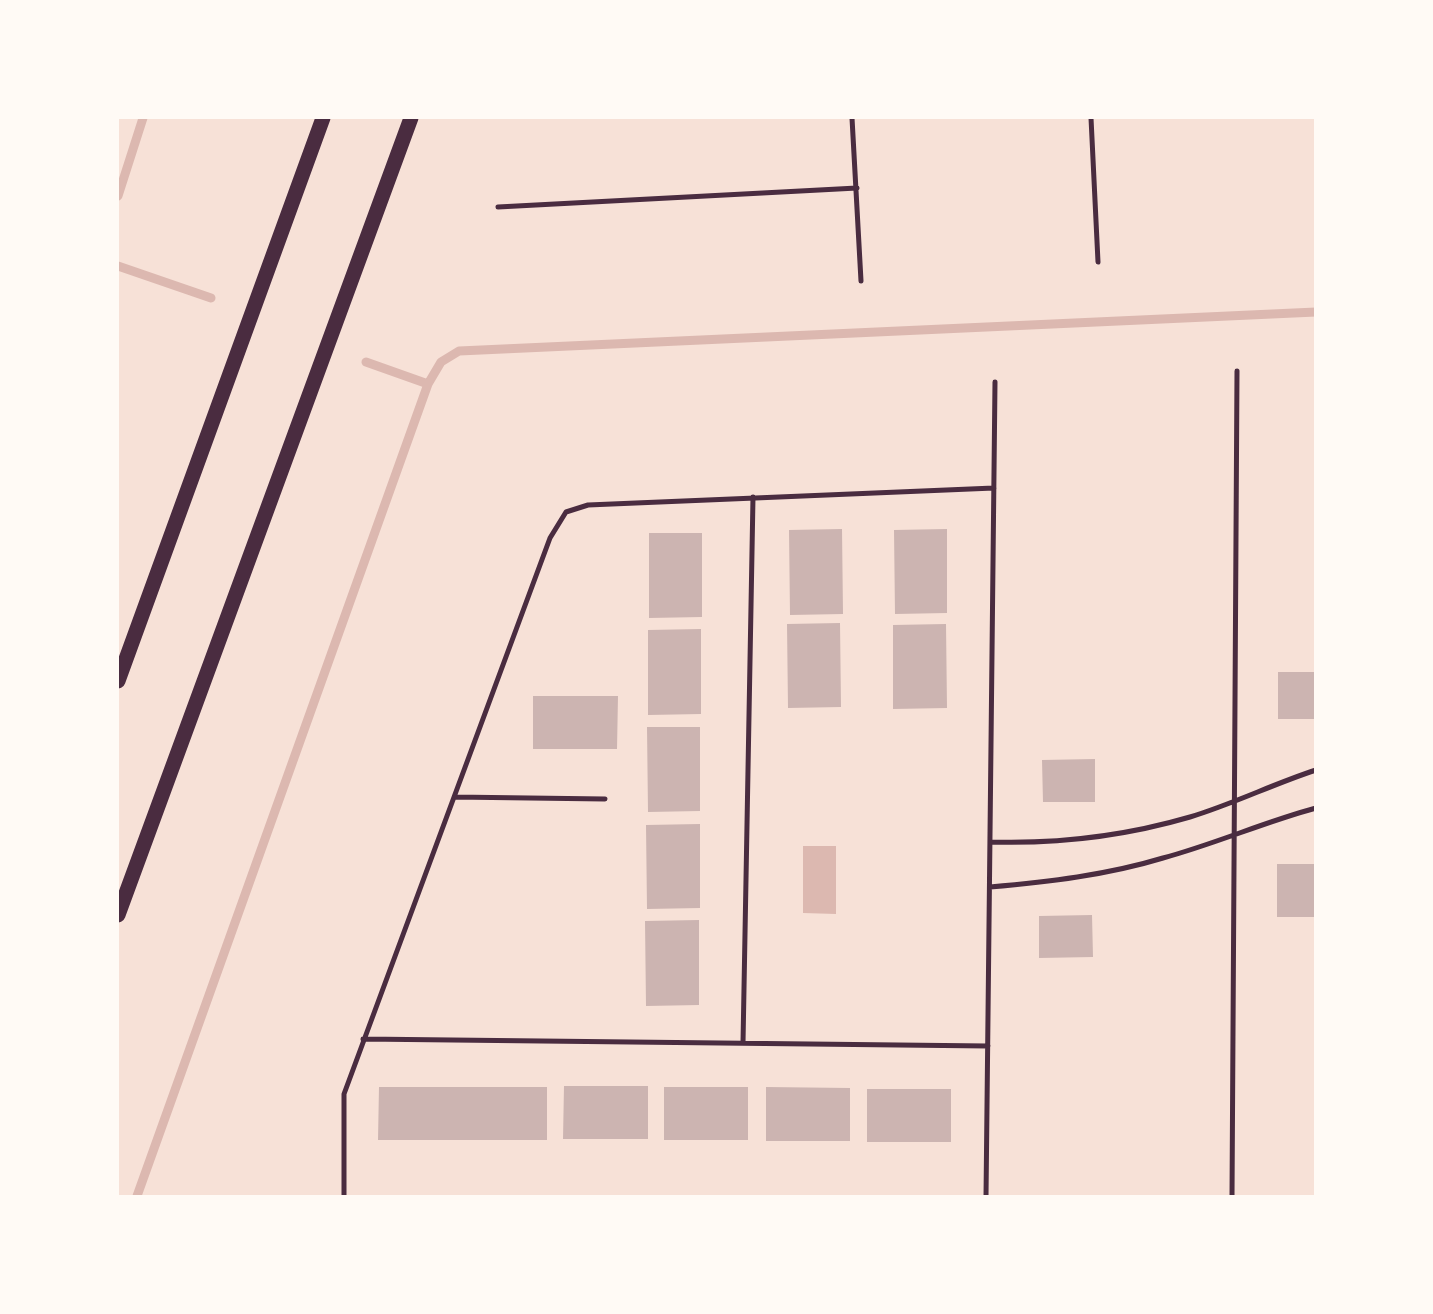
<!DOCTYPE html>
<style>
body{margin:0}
#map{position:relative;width:1433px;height:1314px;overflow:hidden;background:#f7e1d7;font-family:"Asap Condensed",sans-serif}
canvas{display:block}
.frame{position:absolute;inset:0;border:119px solid #fffaf5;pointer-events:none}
</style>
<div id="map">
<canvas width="1433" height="1314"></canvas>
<div class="frame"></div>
</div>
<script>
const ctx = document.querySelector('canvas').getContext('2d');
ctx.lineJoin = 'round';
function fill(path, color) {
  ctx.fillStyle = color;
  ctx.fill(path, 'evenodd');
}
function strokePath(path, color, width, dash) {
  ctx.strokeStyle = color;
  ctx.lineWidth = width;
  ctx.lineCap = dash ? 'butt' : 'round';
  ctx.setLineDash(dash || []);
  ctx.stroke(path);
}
fill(new Path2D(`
 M803,846H836V914L803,913Z`), '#dcb8b0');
strokePath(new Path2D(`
 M118,196L143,118
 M118,266L211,298
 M366,362L428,384L441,362L459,351L1316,312
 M137,1196L428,384`), '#dcb8b0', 9);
fill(new Path2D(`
 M842,529L843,614L790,615L789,530Z
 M947,529V613L895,614L894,530Z
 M649,533H702V617L649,618Z
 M840,623L841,707L788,708L787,624Z
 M946,624L947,708L893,709V625Z
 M701,629V714L648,715V630Z
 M1278,672H1316V719H1278Z
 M533,696H618L617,749H533Z
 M647,727H700V811L648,812Z
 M1095,759V802H1043L1042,760Z
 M700,824V908L647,909L646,825Z
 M1277,864H1316V917H1277Z
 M1092,915L1093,957L1039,958V916Z
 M699,920V1005L646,1006L645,921Z
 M564,1086H648V1139H563Z
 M379,1087H547V1140H378Z
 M664,1087H748V1140H664Z
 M766,1087L850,1088V1141H766Z
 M867,1089H951V1142H867Z`), '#ccb4b1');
strokePath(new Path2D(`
 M852,118L861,281
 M1091,118L1098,262
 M498,207L857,188
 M454,797L605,799
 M991,842C1058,844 1125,836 1190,817C1233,804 1273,784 1316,770
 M990,887C1048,882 1107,875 1163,858C1215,844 1264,822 1316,808
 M363,1039L988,1046
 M743,1043L753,497
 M344,1196V1094L550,538L566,512L588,505L994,488
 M986,1196L995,382
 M1232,1196L1237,371`), '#4a2c40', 5);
strokePath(new Path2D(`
 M118,681L323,118
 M118,915L411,118`), '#4a2c40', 15);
</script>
